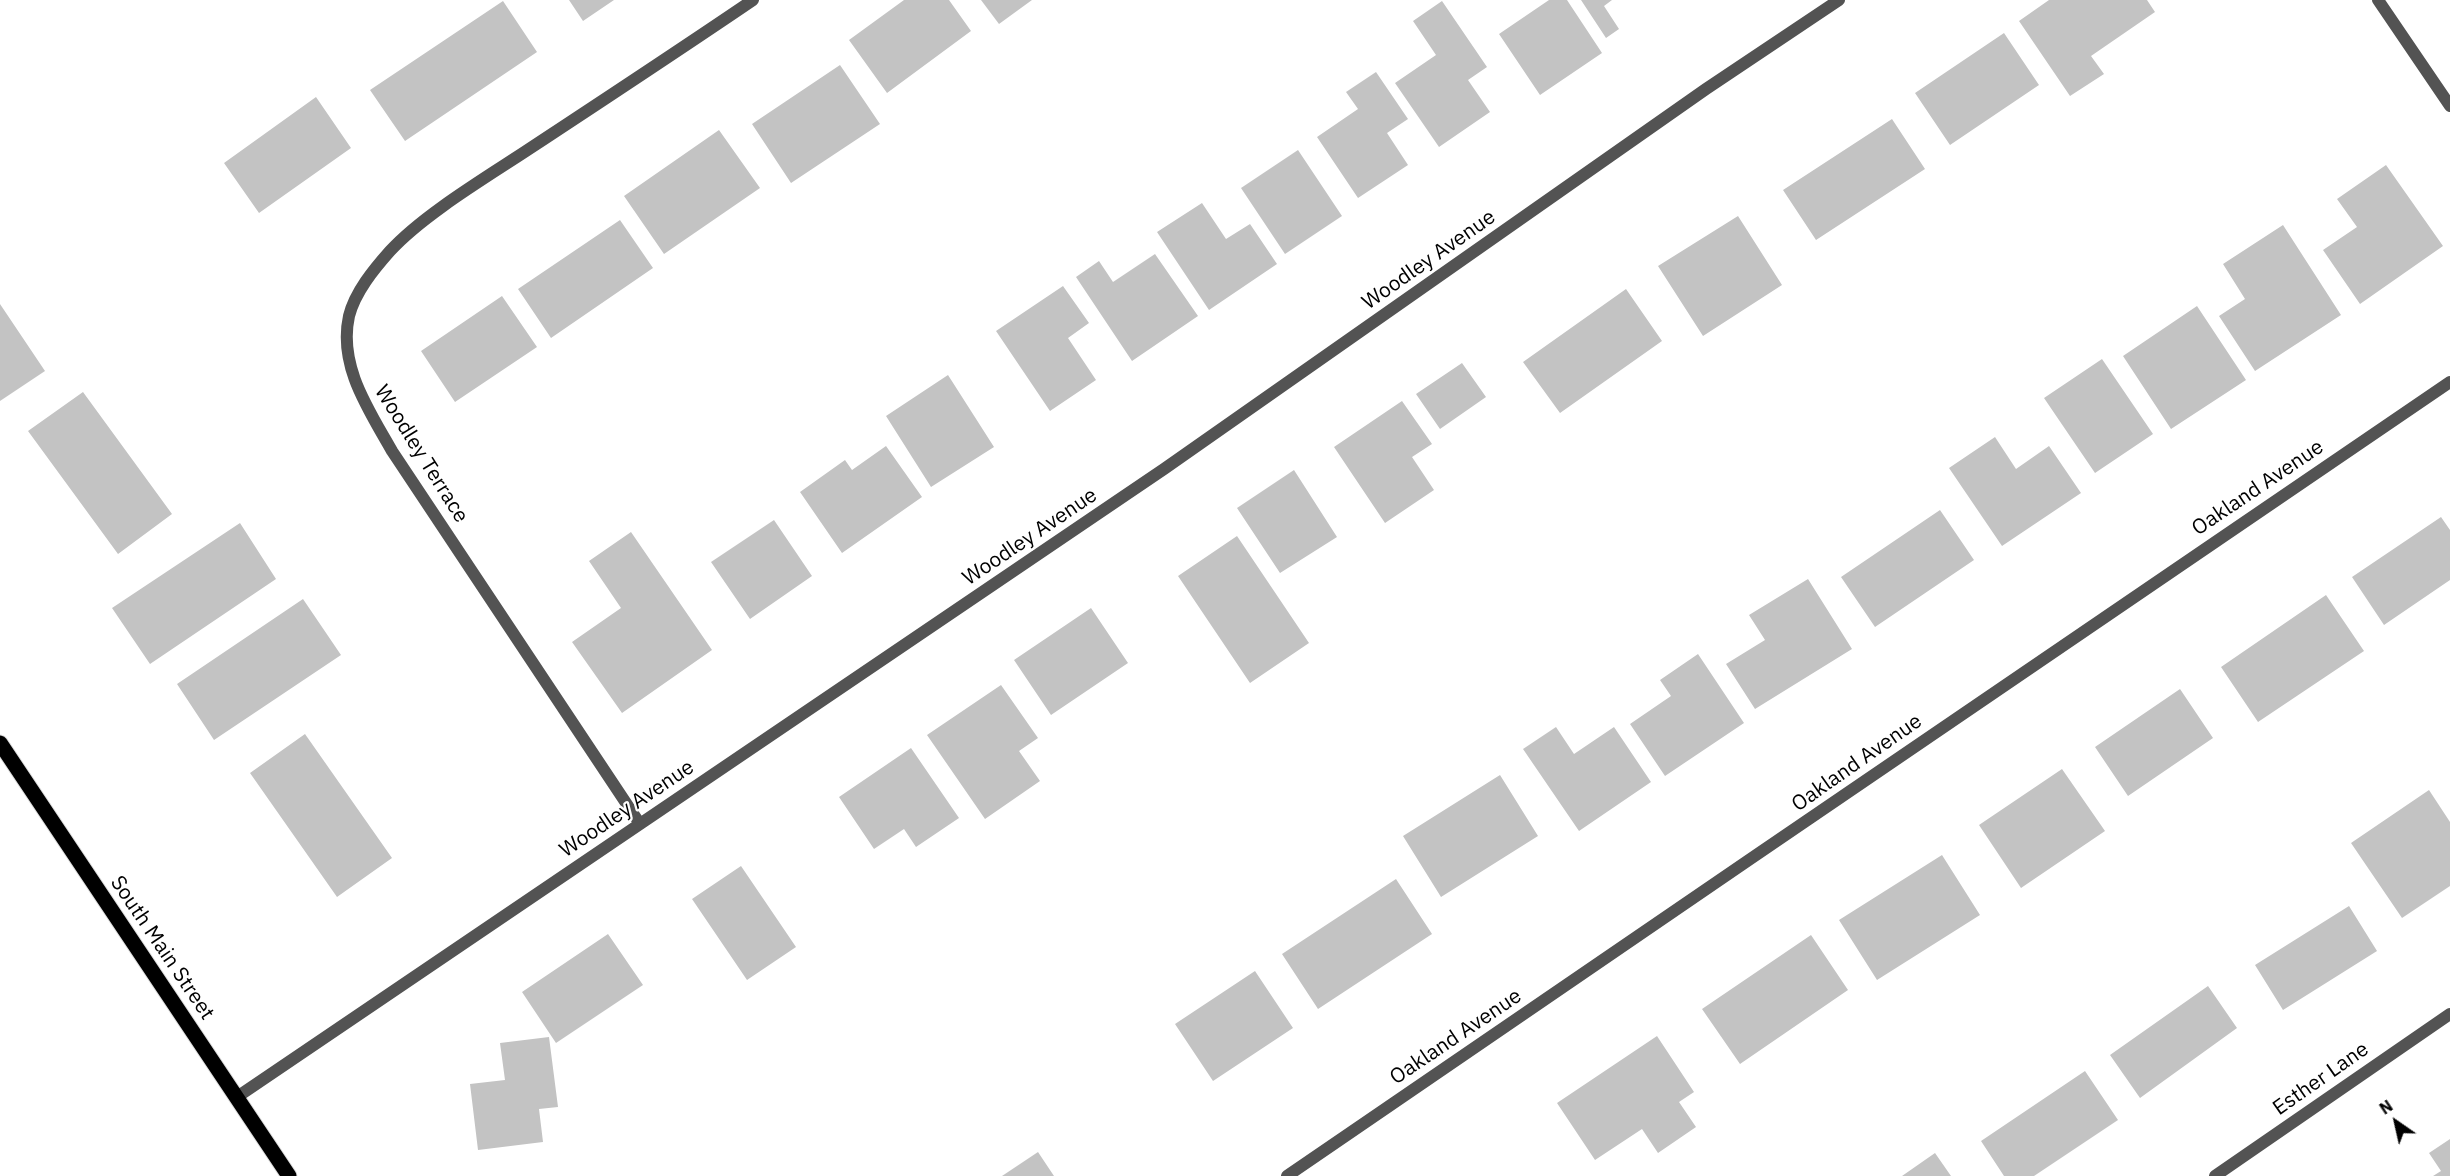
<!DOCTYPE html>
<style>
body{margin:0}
#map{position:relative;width:2450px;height:1176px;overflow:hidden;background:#fff;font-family:"IBM Plex Sans",sans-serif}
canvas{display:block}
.north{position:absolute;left:2366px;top:1092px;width:60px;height:60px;-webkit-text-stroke:4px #fff;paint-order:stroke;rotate:326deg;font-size:16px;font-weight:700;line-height:24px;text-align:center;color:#000}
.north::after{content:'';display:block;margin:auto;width:21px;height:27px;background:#000;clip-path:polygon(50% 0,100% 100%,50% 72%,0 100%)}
</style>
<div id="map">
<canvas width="2450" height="1176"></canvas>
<div class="north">N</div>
</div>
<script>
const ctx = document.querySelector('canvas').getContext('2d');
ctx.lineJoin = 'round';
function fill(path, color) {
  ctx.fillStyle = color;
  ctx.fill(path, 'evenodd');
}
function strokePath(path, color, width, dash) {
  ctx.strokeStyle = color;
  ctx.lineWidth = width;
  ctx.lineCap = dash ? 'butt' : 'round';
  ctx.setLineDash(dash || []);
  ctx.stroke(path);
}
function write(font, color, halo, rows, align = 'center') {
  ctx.font = font + ' "IBM Plex Sans",sans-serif';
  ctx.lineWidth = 4.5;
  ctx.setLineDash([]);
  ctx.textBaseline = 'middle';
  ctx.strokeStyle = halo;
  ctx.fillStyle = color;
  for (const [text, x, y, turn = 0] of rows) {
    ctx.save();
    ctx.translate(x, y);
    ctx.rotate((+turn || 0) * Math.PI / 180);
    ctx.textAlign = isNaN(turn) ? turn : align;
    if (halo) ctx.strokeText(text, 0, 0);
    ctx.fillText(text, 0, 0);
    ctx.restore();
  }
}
fill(new Path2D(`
 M569,0H614L583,21Z
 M904,0H949L971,31L887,93L849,40Z
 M981,0H1032L999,24Z
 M1549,0H1567L1602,53L1540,95L1499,34Z
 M1581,0H1612L1604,6L1619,29L1606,38Z
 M2049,0H2147L2155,12L2091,56L2104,74L2070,96L2019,21Z
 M503,1L537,52L405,141L370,90Z
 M1442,1L1487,67L1468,80L1490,112L1439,147L1395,83L1436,55L1413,21Z
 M2004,33L2039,85L1950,145L1915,93Z
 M840,65L880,124L791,183L752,124Z
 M1376,72L1408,119L1387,133L1408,165L1358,198L1317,137L1358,109L1346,92Z
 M316,97L351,148L259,213L224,163Z
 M1892,119L1925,169L1816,240L1783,190Z
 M719,130L760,188L664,254L624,196Z
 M1298,150L1342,216L1285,254L1241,188Z
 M2386,165L2443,246L2360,304L2323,250L2357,227L2337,199Z
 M1202,203L1226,239L1250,224L1277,264L1209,310L1157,232Z
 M1738,216L1782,285L1703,336L1658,266Z
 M620,220L653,268L551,338L518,289Z
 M2283,225L2341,315L2255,371L2219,316L2245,299L2223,264Z
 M1155,254L1198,316L1132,361L1076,277L1099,261L1113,282Z
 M1063,286L1089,323L1068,338L1096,380L1050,411L996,331Z
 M1626,289L1662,341L1560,413L1523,362Z
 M502,296L537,347L455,402L421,351Z
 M0,304L45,371L0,401Z
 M2197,306L2246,380L2171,429L2123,356Z
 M2102,359L2153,434L2095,473L2044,398Z
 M1462,363L1486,397L1440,429L1416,394Z
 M948,375L994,447L931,487L886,416Z
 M83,392L172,514L118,554L28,431Z
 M1402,401L1432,444L1412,457L1434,490L1385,523L1334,447Z
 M1995,437L2016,469L2049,446L2081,493L2002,546L1949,468Z
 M886,446L922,497L842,553L800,492L845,460L852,470Z
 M1294,470L1337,537L1280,573L1237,508Z
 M1940,510L1974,560L1875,627L1841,577Z
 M2441,517L2450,530V580L2384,625L2352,577Z
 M774,520L812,576L750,619L711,562Z
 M240,523L276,579L150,664L112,608Z
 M631,532L712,650L622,713L572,642L621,608L589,561Z
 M1237,536L1309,643L1250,683L1178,576Z
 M1808,579L1852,649L1755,709L1726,664L1765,640L1749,615Z
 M2326,595L2364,651L2258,722L2221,667Z
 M303,599L341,655L214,740L177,684Z
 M1091,608L1128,663L1051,715L1014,660Z
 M1698,654L1744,723L1665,776L1630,724L1671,696L1660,680Z
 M1001,685L1038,738L1019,751L1040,781L985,819L927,735Z
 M2180,689L2213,738L2128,796L2095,747Z
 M1556,727L1574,754L1614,727L1651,782L1579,831L1523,749Z
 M305,734L392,858L337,897L250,773Z
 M911,748L959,818L916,847L904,829L874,849L839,797Z
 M2062,769L2105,831L2021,888L1979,825Z
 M1500,775L1538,836L1441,897L1403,836Z
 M2429,790L2450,822V886L2402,918L2351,843Z
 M1942,855L1980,915L1877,980L1839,920Z
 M741,866L796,947L747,980L692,899Z
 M1396,879L1432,934L1318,1009L1282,954Z
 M2349,906L2377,951L2283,1010L2255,965Z
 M608,934L643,985L556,1043L522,992Z
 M1811,935L1848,990L1740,1064L1702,1009Z
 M1255,971L1293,1028L1213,1081L1175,1024Z
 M2208,986L2237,1028L2140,1098L2110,1055Z
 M1657,1036L1694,1092L1679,1102L1696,1127L1658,1153L1642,1129L1595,1160L1557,1103Z
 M549,1037L558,1107L539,1109L543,1142L478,1150L470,1084L505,1080L500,1043Z
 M2085,1071L2118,1120L2034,1176H2004L1981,1141Z
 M2450,1139V1176H2433L2441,1171L2429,1153Z
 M1038,1152L1054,1176H1002Z
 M1935,1153L1951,1176H1902Z`), '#c3c3c3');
const primary = new Path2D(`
 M0,743L289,1176`);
strokePath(primary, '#dbdbdb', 17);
strokePath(new Path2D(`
 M2378,0L2450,106
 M640,824L392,451C369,410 338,366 349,316C355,292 374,269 390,251C423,215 485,178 526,151C602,101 678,51 753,0
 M237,1097L1164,469L1706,89L1839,0
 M1287,1176C1675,912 2061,644 2450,382
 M2215,1176L2450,1014`), '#535353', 12);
strokePath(primary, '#000', 15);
write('21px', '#000', '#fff', [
 ["Woodley Avenue",1429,260,-35],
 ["Woodley Terrace",421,454,58],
 ["Oakland Avenue",2258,488,-34],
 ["Woodley Avenue",1030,537,-34],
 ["Oakland Avenue",1857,763,-35],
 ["Woodley Avenue",627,809,-34],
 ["South Main Street",162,948,56],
 ["Oakland Avenue",1456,1037,-34],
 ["Esther Lane",2321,1079,-35]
]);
</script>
